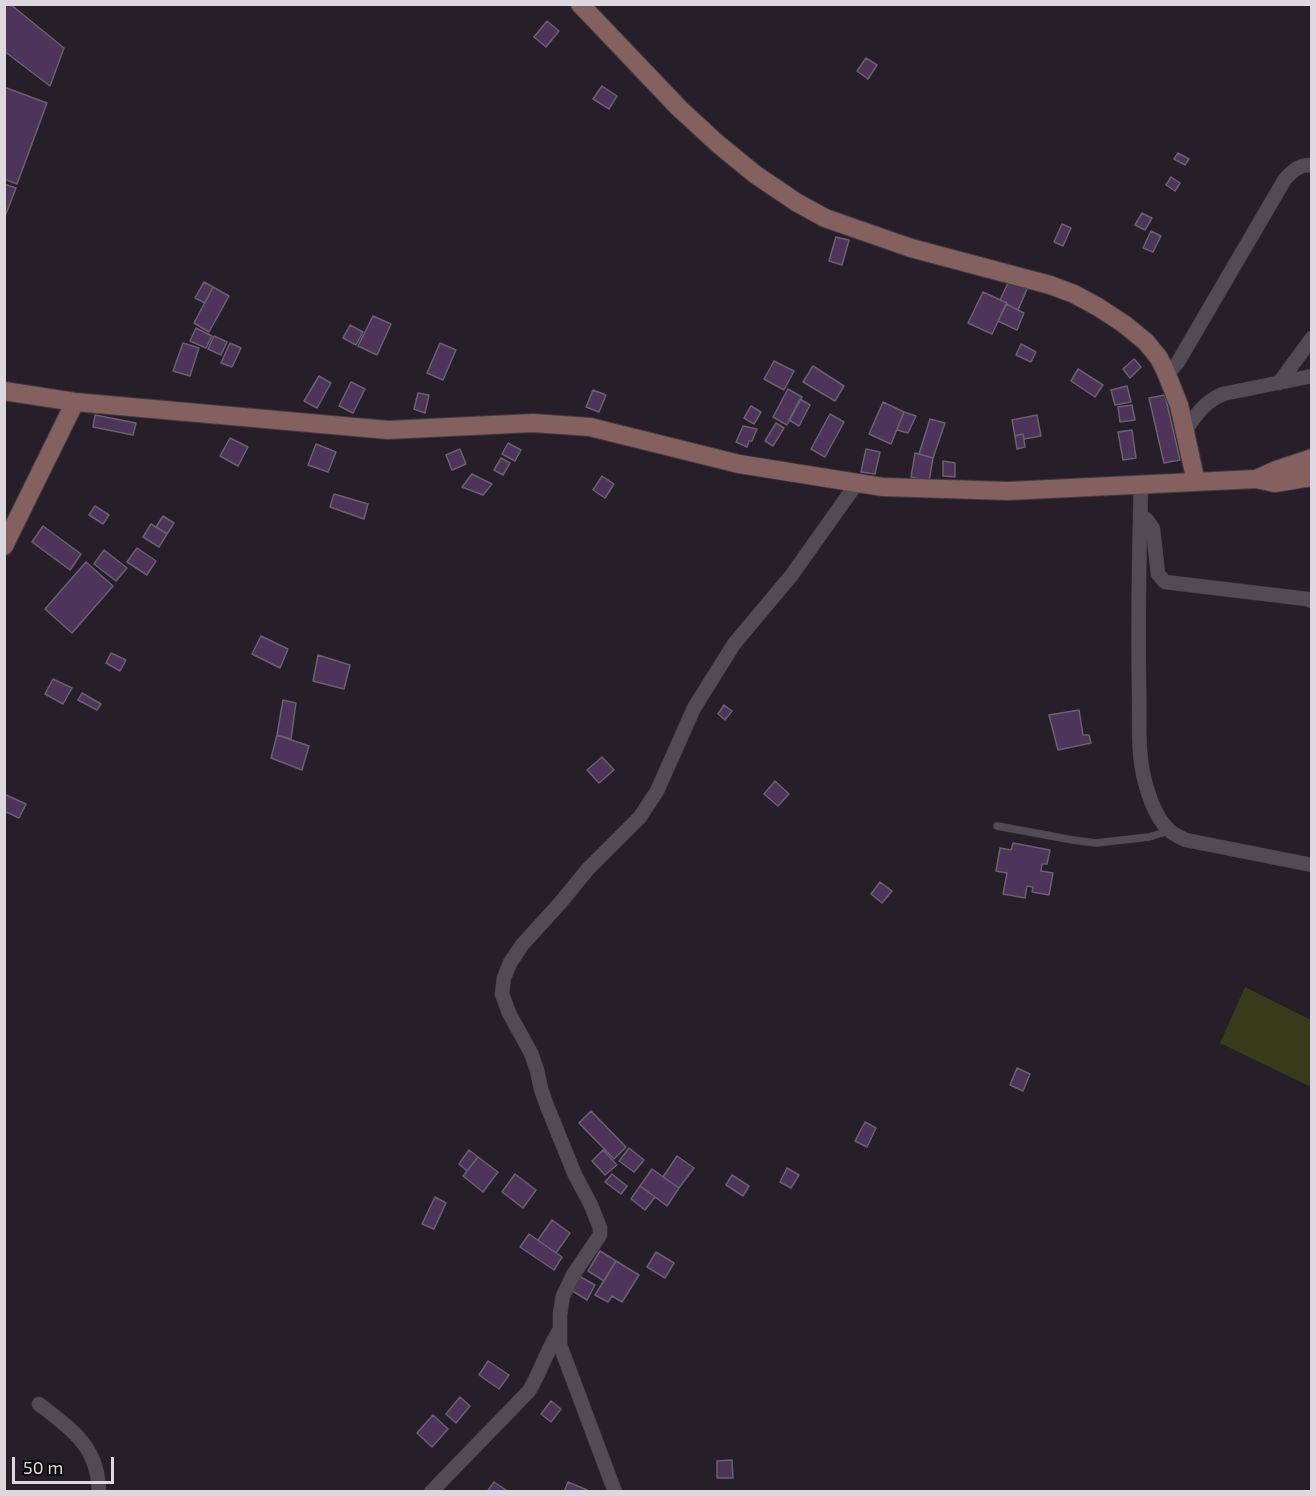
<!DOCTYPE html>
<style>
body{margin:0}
#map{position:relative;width:1316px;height:1496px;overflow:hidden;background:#261f29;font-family:"Exo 2",sans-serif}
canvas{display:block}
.frame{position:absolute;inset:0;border:6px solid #dcd8de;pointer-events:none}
.scale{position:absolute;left:12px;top:1457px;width:102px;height:27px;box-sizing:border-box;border:3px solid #dcd8de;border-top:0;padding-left:8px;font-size:18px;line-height:21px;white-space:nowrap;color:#dcd8de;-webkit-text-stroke:4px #0d0a0f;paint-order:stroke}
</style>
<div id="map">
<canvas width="1316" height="1496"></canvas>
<div class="frame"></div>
<div class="scale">50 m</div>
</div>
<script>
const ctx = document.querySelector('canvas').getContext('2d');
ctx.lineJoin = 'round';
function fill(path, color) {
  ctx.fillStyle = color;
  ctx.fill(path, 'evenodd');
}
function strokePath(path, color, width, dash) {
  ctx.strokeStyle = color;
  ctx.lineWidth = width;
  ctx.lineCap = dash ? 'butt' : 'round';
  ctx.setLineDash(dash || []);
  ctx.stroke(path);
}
fill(new Path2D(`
 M1245,987L1311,1020L1312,1079L1309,1086L1220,1043Z`), '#373b19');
const building = new Path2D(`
 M4,4H10L64,48L50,86L4,51Z
 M547,21L559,31L546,47L534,37Z
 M866,58L877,65L868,79L857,71Z
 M602,86L617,96L609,109L593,99Z
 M4,87L47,103L17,184L4,179Z
 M1178,153L1189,159L1185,165L1174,159Z
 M1171,177L1180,183L1175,191L1166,185Z
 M4,184L16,188L4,219Z
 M1142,213L1152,218L1145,230L1135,225Z
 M1062,224L1071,228L1063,246L1054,242Z
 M1151,231L1161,236L1153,252L1143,248Z
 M836,237L849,240L842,265L829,261Z
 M1009,281L1027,289L1018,310L1006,304L1007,303L1000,300Z
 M204,282L213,287L205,303L195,298Z
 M213,287L229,296L209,332L194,323Z
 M983,292L1007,303L992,334L968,323Z
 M1006,304L1024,313L1017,330L998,321Z
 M373,316L391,324L377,355L358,346Z
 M350,325L363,332L356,345L343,338Z
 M196,328L212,336L206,348L190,341Z
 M214,336L227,342L221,355L208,349Z
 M183,343L199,348L190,376L173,371Z
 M230,343L241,348L232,367L221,363Z
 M440,343L456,350L443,380L427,373Z
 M1021,344L1036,352L1031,362L1016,355Z
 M1134,359L1141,367L1130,378L1123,369Z
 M774,361L794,371L784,390L764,379Z
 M813,366L844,386L835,401L803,382Z
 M1078,369L1103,385L1095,397L1071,381Z
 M319,376L331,383L317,408L304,401Z
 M351,382L365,389L353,413L339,406Z
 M1127,386L1131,402L1115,405L1111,390Z
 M788,389L802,397L787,425L773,417Z
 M593,390L606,395L599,412L586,407Z
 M418,393L429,395L425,413L414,409Z
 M1165,395L1180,460L1164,463L1149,398Z
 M800,399L810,405L799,426L789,420Z
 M883,402L904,412L891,444L869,434Z
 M1132,405L1135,420L1120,422L1118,407Z
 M751,406L761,412L754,424L744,418Z
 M904,412L916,416L908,433L897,430Z
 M830,414L844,422L825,457L811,449Z
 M95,415L136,423L133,435L93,427Z
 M1037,415L1041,436L1024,439L1023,434L1015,436L1012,420Z
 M930,419L945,423L933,458L919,454Z
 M776,423L784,428L773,446L765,441Z
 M743,426L757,429L752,441H749L747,447L736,442Z
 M1132,430L1136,458L1123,460L1118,432Z
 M1023,434L1025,447L1017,449L1015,436Z
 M230,438L248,447L238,466L220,456Z
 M508,443L521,450L515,461L502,454Z
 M316,444L336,452L328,472L308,465Z
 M460,449L466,464L452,470L446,455Z
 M866,449L880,452L875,474L861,472Z
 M915,453L933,458L929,481L911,477Z
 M501,458L510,463L503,475L494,470Z
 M943,461L955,463V477L943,476Z
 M472,474L492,484L483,495L462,487Z
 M602,476L614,484L605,498L593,490Z
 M334,494L368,504L364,519L330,507Z
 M95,506L109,515L103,524L89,515Z
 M163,516L174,523L167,534L156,527Z
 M151,524L167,534L159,547L143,537Z
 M43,526L81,554L70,570L32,542Z
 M137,548L156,561L147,575L127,562Z
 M104,550L127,568L116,581L94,564Z
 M86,562L113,586L72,633L45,609Z
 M261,636L288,649L280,668L252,654Z
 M111,653L126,660L120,671L106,663Z
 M318,655L350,665L344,689L313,681Z
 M53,679L72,688L63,704L45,694Z
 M82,693L101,704L97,710L78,700Z
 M283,700L296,703L291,739L277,735Z
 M724,705L732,711L725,720L718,714Z
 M1079,710L1083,735H1089L1091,743L1058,750L1049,715Z
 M277,735L309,746L302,770L271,758Z
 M602,757L614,770L599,783L587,770Z
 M775,781L789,794L778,806L764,794Z
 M4,794L26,804L19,818L4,811Z
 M1013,843L1050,850L1047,864H1042L1041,871L1053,873L1049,895L1032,892L1033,887L1027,886L1025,898L1003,894L1007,873L996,871L1000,848L1011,850Z
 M880,882L892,891L882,903L871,894Z
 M1017,1068L1030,1074L1023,1091L1010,1085Z
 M591,1111L626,1147L614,1159L579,1123Z
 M865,1122L876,1128L867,1147L855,1141Z
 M629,1148L644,1160L634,1172L619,1161Z
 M469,1150L478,1157L467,1171L459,1164Z
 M603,1150L617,1165L605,1175L592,1161Z
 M677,1156L694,1168L679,1188L663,1177Z
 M478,1157L498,1172L483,1192L463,1176Z
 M787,1168L799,1175L791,1188L780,1182Z
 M652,1169L679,1188L667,1206L640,1186Z
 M515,1174L536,1190L523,1208L502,1192Z
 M612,1174L627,1186L621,1194L605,1182Z
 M732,1175L749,1186L743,1196L726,1185Z
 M640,1186L655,1197L645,1210L631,1199Z
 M435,1197L446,1203L434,1229L422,1224Z
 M552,1220L570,1233L556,1253L538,1240Z
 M529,1234L562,1257L554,1270L520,1247Z
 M600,1251L616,1261L604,1281L588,1271Z
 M656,1252L674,1263L665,1278L647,1267Z
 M616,1261L639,1275L622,1302L612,1296L608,1302L595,1295Z
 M579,1276L595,1285L587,1300L571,1290Z
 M488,1361L509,1375L499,1389L479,1375Z
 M460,1397L470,1406L456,1423L446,1414Z
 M551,1401L561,1409L551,1422L541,1414Z
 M433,1415L448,1429L432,1447L417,1433Z
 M732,1460L733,1478H717V1461Z
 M494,1482L509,1492H487Z
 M568,1482L587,1490V1492H564Z`);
fill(building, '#4e335a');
strokePath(building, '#69616d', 1.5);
const lane = new Path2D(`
 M997,826L1073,840L1096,843L1149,837L1169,831`);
const street = new Path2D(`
 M1167,375L1178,362L1285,179C1294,170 1298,165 1312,165
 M1279,383L1312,338
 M1185,431C1196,415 1204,402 1223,394L1312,376
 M1141,485C1139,552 1138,619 1139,687C1140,717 1137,749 1144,778C1148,794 1155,816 1167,828C1172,834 1179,837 1186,840L1312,865
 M1140,515L1147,520L1153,529L1158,574L1165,582L1307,599L1312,601
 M39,1404C72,1430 98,1446 99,1492
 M431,1492L529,1391C541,1371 547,1350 559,1331
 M615,1492L560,1345V1314L563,1296L573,1275L600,1235V1228L591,1205L575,1175L547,1106L541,1089L537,1070L531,1053L509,1013L502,994L504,978L510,963L522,945L561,902L588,869L640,817L657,791L694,708L734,644L791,576L857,483`);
const secondary = new Path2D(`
 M580,4L679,108L718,144L756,175L796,202L825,218L911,248L1050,285L1074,294L1098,307L1124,324L1146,342L1159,358L1165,370L1179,405L1196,482
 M4,391L75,402L388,430L533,423L590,427L739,464L883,487L1008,491L1256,479L1275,483L1312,477
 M1256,479L1276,470L1312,458
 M4,546L75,402`);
strokePath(lane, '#403b43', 8);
strokePath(street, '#403b43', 15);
strokePath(secondary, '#403b43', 20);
strokePath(lane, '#524b56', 7);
strokePath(street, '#524b56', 14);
strokePath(secondary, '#84605f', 18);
</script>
